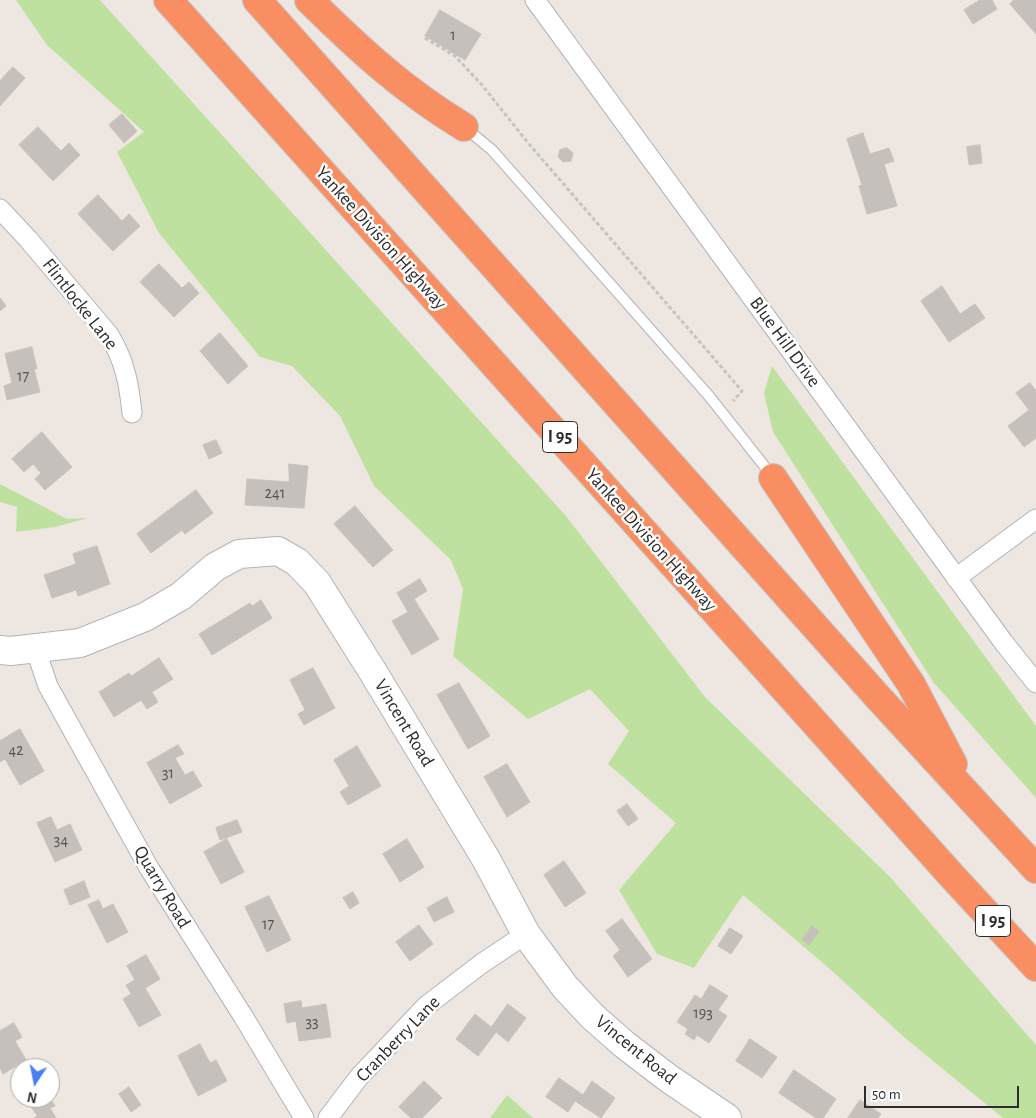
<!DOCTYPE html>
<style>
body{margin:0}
#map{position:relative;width:1036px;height:1118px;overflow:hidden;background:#eee6e0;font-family:"Alegreya Sans",sans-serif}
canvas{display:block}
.north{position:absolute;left:10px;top:1058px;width:50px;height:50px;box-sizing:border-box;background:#fff;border:1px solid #ababab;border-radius:50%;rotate:191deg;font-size:14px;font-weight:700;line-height:20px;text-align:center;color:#2d2d2d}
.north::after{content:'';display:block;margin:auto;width:18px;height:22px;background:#487ff3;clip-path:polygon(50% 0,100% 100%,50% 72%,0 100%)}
.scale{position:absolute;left:864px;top:1086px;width:155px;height:22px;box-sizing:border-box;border:2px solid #2d2d2d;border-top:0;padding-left:6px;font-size:15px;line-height:18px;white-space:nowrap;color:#2d2d2d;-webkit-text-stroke:4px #fff;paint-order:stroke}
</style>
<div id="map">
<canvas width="1036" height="1118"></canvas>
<div class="north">N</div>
<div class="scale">50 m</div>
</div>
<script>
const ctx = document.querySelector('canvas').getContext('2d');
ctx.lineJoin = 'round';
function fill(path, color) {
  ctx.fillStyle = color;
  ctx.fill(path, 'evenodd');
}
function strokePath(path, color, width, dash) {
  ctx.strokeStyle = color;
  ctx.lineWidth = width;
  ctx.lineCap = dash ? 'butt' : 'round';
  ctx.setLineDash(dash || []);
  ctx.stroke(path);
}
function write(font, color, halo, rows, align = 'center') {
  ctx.font = font + ' "Alegreya Sans",sans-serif';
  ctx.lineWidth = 5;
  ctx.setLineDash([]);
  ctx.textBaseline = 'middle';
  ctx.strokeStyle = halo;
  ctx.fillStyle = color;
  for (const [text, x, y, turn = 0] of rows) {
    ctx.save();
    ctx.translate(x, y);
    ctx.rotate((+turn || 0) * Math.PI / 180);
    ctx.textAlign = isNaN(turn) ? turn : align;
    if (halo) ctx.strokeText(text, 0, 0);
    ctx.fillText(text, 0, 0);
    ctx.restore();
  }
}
fill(new Path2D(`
 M16,0H100L566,516L705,697L891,878L1036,1045V1118H1003L905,1038L831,970L743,895L694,968L657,954L619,890L676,823L608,764L629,731L590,689L528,719L453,656L463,589L451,560L374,486L340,416L292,366L260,357L159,233L117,152L144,132L47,45Z
 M772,366L1036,726V798L934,683L773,432L764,393Z
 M0,484L67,519L88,518L55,527L16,532L17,507L0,502Z
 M507,1095L533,1118H490Z`), '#bfe19f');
const building = new Path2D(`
 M980,0H992L997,9L973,24L964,10Z
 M1014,0H1036V34L1010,4Z
 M440,10L481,34L465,60L425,36Z
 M13,67L25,78L0,106V81Z
 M122,114L137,131L124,143L109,125Z
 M38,127L61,151L69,143L80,155L53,181L19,145Z
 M863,133L870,154L889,148L894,161L884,164L897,206L867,214L859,186L862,185L847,139Z
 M980,145L982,163L969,165L967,147Z
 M567,148L573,153L571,161L563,162L558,157L560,150Z
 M98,195L122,221L129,214L140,226L113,251L78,214Z
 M159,264L182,288L189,282L199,293L174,317L140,282Z
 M942,286L960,314L975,304L985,318L949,342L921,301Z
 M0,298L6,306L0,311Z
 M220,333L248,366L228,384L200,351Z
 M32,347L37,369H34L40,392L7,400L4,386L12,383L5,354Z
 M1030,383L1036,391V438L1024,447L1008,426L1029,410L1016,393Z
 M42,432L72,467L45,490L35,479L41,473L33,464L24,472L12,459Z
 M216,440L222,453L209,459L203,445Z
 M289,464L308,466L304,508L245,505L247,479L289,482Z
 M196,490L213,513L185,534L182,530L151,553L137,534Z
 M355,506L393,550L373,567L334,524Z
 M97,546L110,584L78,596L76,590L52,598L44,575L76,564L73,554Z
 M420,579L427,591L414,599L439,639L412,655L392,621L408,612L397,593Z
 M261,600L272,618L212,655L199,634L250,603L252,606Z
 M159,658L173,679L152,692L158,702L147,709L141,700L114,717L99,692L129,673L131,676Z
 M313,668L335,708L304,725L298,714L305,710L290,680Z
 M459,683L490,736L468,749L437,695Z
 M20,729L44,771L20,785L5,759L0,762V741Z
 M178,745L184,754L175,758L185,775L193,771L202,786L170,804L147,763Z
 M357,746L381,786L348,805L340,792L349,786L334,760Z
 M507,764L530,802L507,817L484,777Z
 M627,804L638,819L628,826L617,811Z
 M51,817L57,830L70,824L82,850L55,862L37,823Z
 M237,820L242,832L220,840L216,828Z
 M227,839L244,872L221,884L204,852Z
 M407,839L424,867L400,882L383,854Z
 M564,861L586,893L565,907L544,875Z
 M84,881L90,897L70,905L64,890Z
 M353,892L359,903L350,909L343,898Z
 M269,896L291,940L267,952L245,907Z
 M447,897L454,912L434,922L427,908Z
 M99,900L103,909L113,904L128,932L107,943L88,905Z
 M622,919L652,959L628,977L613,956L620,950L606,931Z
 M419,925L433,944L410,961L396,942Z
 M812,926L819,931L809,945L802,940Z
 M730,928L743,936L731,954L718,946Z
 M146,955L160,979L145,988L161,1015L139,1027L123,999L131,994L126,985L135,980L127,966Z
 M710,985L728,996L718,1010L727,1016L709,1043L697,1035L694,1040L685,1034L688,1029L677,1022L695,995L701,999Z
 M301,1001L302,1008L326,1004L331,1037L299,1041L296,1021L287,1023L284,1004Z
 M508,1004L526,1018L508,1042L496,1032L478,1056L456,1039L475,1014L491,1027Z
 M14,1023L22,1037L15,1041L26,1060L3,1074L0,1068V1031Z
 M750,1039L777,1057L762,1078L736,1061Z
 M200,1044L210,1063L216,1060L227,1081L198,1096L178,1056Z
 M794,1070L836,1099L823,1118H816L779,1093Z
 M559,1078L583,1095L592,1081L615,1098L601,1118L575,1101L568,1112L546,1097Z
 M424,1081L442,1098L422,1118H411L399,1107Z
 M129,1087L141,1105L131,1112L119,1094Z
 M26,1098H50L55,1106L50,1108L56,1118H34L37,1116Z
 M860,1100L881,1114L878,1118H848Z`);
fill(building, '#c6c0bc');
strokePath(building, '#c9c1b9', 1);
const lane = new Path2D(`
 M464,127L492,150L709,396L773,477`);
const street = new Path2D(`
 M535,0L1004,643L1036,683
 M0,209L28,239L109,335C125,361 129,384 132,413
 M956,578L1036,519
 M35,648L48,686L149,868L243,1016L304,1118
 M328,1118L359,1077L426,1006L481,964L526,934`);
const secondary = new Path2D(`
 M0,650L11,651L80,643L145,617L181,596L215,567L239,554L278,551L297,562L317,583L373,672L486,859L526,934L565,987L593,1017L625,1045L668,1078L727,1118`);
const highway = new Path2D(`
 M168,0L951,875L1036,967
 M257,0L876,695L1036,869
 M309,0C360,50 403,90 464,127
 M773,478L911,684L953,764`);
strokePath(lane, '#b0b4bc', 12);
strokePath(street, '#b0b4bc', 21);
strokePath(secondary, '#b0b4bc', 30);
strokePath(highway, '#c4c4c4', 30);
strokePath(new Path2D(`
 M425,38L455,56L482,85L529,144L742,391L733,401`), '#c4c4c4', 3, [4, 2.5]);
strokePath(lane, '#fff', 10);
strokePath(street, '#fff', 19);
strokePath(secondary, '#fff', 28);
strokePath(highway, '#f88e61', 28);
write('16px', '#535251', null, [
 ["1",453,35],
 ["17",23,376],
 ["241",275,493],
 ["42",16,750],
 ["31",168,773],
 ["34",61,840],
 ["17",268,924],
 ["193",703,1013],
 ["33",312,1022]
]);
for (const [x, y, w] of [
 [560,437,35],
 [993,921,35]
]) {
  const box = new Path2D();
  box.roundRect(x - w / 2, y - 15.5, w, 31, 4);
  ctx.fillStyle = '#fff';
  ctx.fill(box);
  strokePath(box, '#2d2d2d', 1);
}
write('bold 18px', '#2d2d2d', null, [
 ["I 95",560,437],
 ["I 95",993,921]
]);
write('19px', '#2d2d2d', '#fff', [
 ["Yankee Division Highway",381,238,48],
 ["Flintlocke Lane",80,304,52],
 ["Blue Hill Drive",785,342,54],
 ["Yankee Division Highway",651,540,48],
 ["Vincent Road",404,723,59],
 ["Quarry Road",162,887,59],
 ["Cranberry Lane",398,1039,-46],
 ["Vincent Road",636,1050,39]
]);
</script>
